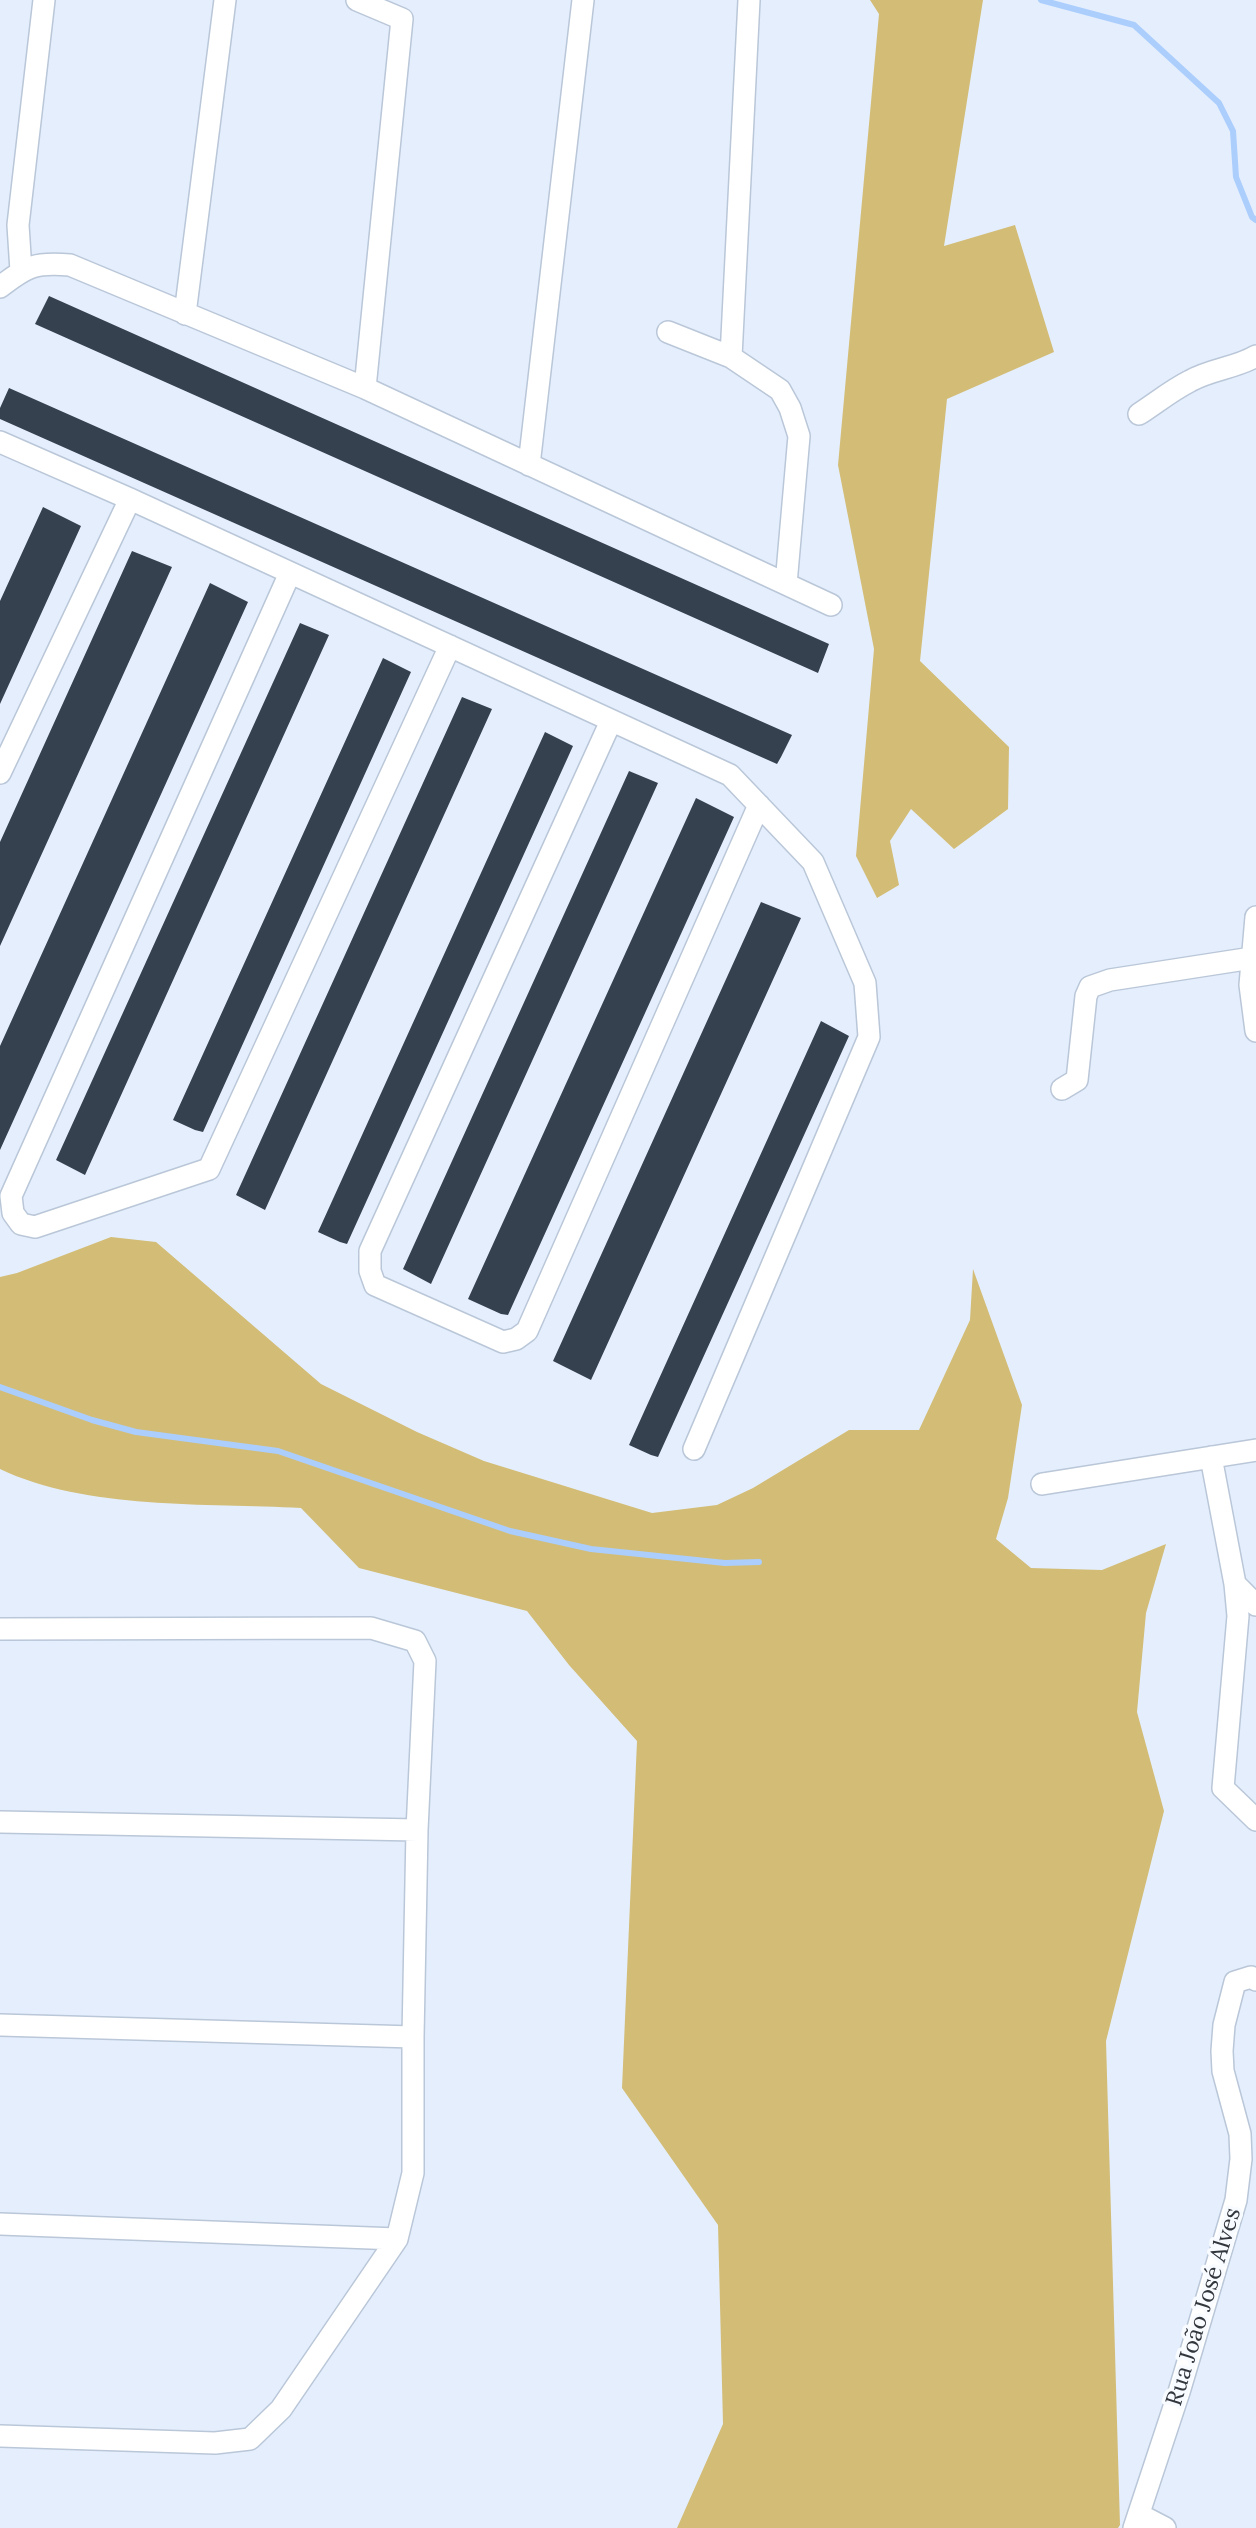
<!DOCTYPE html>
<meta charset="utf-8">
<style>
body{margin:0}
canvas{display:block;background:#e4eefd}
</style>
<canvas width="1256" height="2528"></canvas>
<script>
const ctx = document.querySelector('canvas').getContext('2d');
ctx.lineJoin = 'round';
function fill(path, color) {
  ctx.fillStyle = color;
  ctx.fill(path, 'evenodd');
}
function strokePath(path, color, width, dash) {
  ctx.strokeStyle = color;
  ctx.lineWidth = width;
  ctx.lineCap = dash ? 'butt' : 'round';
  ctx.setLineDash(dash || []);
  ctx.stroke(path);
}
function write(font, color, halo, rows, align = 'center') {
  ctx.font = font + ' Lora,serif';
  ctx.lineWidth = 7;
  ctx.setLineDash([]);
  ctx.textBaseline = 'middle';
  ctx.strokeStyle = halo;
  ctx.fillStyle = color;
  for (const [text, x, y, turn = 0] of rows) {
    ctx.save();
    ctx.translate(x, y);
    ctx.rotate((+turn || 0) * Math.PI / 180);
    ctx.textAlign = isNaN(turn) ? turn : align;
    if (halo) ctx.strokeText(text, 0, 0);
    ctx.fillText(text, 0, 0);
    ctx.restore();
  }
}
fill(new Path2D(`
 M870,0H983L944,246L1015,225L1054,352L947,399L920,661L1009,747L1008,809L954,849L911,809L890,841L899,885L877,898L856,856L874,649L838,465L879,14Z
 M111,1237L156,1242L321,1384L417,1432L484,1461L652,1513L717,1505L753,1488L849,1430H919L970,1320L973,1269L1022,1405L1008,1498L996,1539L1031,1568L1102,1570L1166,1544L1146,1613L1137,1712L1164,1811L1106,2041L1120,2525L1118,2528H677L723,2424L718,2225L622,2088L637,1741L569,1665L527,1611L359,1568L301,1508C207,1503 86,1510 0,1469V1277L17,1273Z`), '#d3bd76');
strokePath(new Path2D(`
 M1041,0L1134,25L1219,103L1233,131L1236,177L1252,217L1256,220
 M0,1387L92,1420L136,1432L278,1451L510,1531L591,1549L725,1563L759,1562`), '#accefd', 6);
fill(new Path2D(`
 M49,296L829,644L818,673L35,324Z
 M9,388L792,735L781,757L777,764L0,419V408Z
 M43,507L81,526L0,704V601Z
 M132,551L172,567L0,946V842Z
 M210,583L248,602L0,1150V1046Z
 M300,623L329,635L85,1175L56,1160Z
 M383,658L411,672L203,1132L195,1130L173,1120Z
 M462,697L492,709L265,1210L236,1195Z
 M545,732L573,746L347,1244L340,1242L318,1232Z
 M629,771L658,783L431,1284L403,1269Z
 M696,798L734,817L508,1315L501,1314L468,1299Z
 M761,902L801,918L591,1380L553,1361Z
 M821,1021L849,1036L658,1457L651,1455L629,1445Z`), '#36414f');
const minor = new Path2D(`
 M357,0L402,19L365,388
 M21,271L18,225L44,0
 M0,287C27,266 35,262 70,265L365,388L831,605
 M185,314L225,0
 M668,332L731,357L780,390L790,408L799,436L786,584
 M731,357L749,0
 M1139,414C1156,403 1172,390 1190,381C1211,369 1236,368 1256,356
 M0,442L130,499L730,775L813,862L865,983L869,1037L694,1449
 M529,465L583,0
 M290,573L11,1196L13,1213L21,1224L35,1227L209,1169L450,646
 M611,721L370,1251V1271L375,1285L503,1342L516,1339L527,1331L759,805
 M0,773L130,499
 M1256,917L1250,985L1256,1031
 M1062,1089L1077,1080L1086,996L1090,987L1110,980L1252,958
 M1211,1457L1235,1584L1238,1616L1223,1788L1256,1820
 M1042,1484L1256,1450
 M1235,1584L1256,1605
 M0,1629L371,1628L415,1641L425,1661L417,1830L413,2037V2173L397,2239L281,2409L250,2439L215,2443L0,2436
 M0,1822L417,1830
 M0,2025L413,2037
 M0,2224L397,2239
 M1140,2515L1165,2528
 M1134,2528L1179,2392L1236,2200L1241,2159L1240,2134L1223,2071L1222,2051L1224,2025L1235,1982L1251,1977L1256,1980`);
strokePath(minor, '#bac7d8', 24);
strokePath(minor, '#fff', 21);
write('23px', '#32373e', '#f8fbff', [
 ["Rua João José Alves",1204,2307,-73]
]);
</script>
